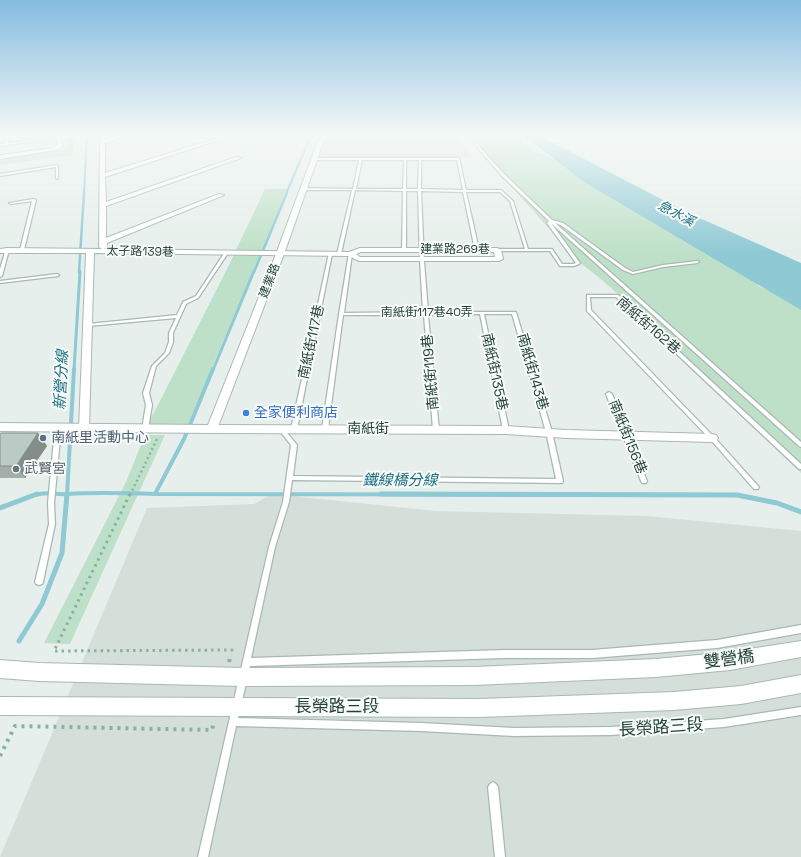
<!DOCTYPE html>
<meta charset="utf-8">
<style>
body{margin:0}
canvas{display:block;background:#e6efeb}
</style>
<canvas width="801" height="857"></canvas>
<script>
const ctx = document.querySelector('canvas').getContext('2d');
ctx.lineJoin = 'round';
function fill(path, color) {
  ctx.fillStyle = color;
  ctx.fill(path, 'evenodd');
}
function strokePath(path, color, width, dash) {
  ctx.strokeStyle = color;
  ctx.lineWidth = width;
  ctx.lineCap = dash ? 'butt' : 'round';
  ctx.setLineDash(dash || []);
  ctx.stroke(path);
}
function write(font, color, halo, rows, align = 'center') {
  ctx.font = font + ' "Space Grotesk","Noto Sans TC",sans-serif';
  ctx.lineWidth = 4;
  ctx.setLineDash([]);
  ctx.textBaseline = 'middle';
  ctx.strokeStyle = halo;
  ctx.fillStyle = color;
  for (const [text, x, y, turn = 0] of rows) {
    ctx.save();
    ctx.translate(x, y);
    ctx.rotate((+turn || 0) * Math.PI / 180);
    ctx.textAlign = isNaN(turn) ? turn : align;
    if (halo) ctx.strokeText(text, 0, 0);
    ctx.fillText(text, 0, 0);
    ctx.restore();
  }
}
fill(new Path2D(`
 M332,133H454L473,157L321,158L325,143Z
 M272,494L436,511L647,516L801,531V857H0L147,508L254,504Z`), '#d4dfda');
fill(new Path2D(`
 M68,133H83V134L75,135L72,155L0,165V159L61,150L66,146Z
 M463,133H511L512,135L521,137L523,144L537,149L532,151L543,154L593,177L751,270L758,286L801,304V473L654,326L602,280L579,262Z
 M265,189H288L187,426L146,427L159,403L227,269Z
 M145,435H165L70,644L44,643L126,482Z`), '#bfe0c8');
fill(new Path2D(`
 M518,133H540L546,139L686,212L801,263V310L584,182L535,144Z`), '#8ec9d4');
strokePath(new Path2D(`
 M84,194L87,133
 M286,194L312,133`), '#8ec9d4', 2);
strokePath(new Path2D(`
 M79,272L84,193
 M254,272L287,193`), '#8ec9d4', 2.5);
strokePath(new Path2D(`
 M74,370L80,271
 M213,370L254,271`), '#8ec9d4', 3);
strokePath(new Path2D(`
 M155,494L184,439L213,369
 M35,495C48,491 55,495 68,494C97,492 126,493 155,494L739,495
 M67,495L74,369`), '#8ec9d4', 4);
strokePath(new Path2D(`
 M381,494L737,495L777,503L801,512
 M0,508L37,494
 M19,641L42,604L62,553L67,494`), '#8ec9d4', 5);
const service = new Path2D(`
 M9,133H11L7,143L59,137L60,138L0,146V144H4Z
 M465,133H467L504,174L552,220L563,223L625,268L633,272L663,265L698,261L699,262L697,263L663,267L633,274L623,270L561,225L555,223L801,442V447L799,446L551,223L580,263L579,264L574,266H560L550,251H496L495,250L497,249H525L510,201L500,192H466L479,250L477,251L475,250L463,192L421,191L424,261L428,312H516L552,432L563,481L562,483H560L292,480L289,502L275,547L251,658L504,650H592L717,640L801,625V633L717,648L592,658H504L250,666L238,718L421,723L514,728L611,727L724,719L801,707V715L724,727L611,735L514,736L421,731L236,726L208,857H198L269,547L283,502L291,445L279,430L278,429L279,428H283L297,445L293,476L556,479L546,432L512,314H484L509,430L508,431L506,432L503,430L480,314L428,315L439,430L436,432L433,430L424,315H343L328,429L325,431L322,429L339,314L349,253L352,254L344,313L423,312L420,261L418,191H406V250L404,251L402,250L403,191L355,190L341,254L338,255L337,254L352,190H304L303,189L304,188L353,189L359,160H314L313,158H459L466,190H501L513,201L528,249H552L562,264H573L576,263L547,223L549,221L502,176ZM362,160H404L403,189H356ZM406,160H419L418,189H406ZM421,160H457L463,190L421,189Z
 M57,165L58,166V178L57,179L56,178V167L0,176V174Z
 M34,199L36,200L24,250L22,251L20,250L32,201L11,204L9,203Z
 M6,249L9,250L2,276L0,277V269Z
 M225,252L228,253L198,298L186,304L173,333V342L169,353L156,366L149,393L152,405L148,429L147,430H143L142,429L146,405L143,393L152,366L165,353L169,342V333L176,318L88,326L86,325L88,324L177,315L183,302L196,296Z
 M329,253L332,254L297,429L294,431L291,429Z
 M57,274L59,275L58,276L0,283V281Z
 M587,295H618L801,464V469H799L616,297H590L591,310L714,437L759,487L758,489H754L710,439L587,311Z
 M609,392L612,394L647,481L646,483H642L641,481L606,394Z
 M58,426L61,428L54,503L55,524L43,582L42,584L39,585L36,584L35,582L49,524L48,503L55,428Z
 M493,782L496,784L498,787L505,857H495L488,787L490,784Z`);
const minor = new Path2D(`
 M59,133H63V136L104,133L105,140L129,133H136L105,143V173L234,133H240L105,177L106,202L236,157L241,158L106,206V238L219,194L224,195L107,243V247L104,249L349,252L360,248H497L501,250L503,259L499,261H359L349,256L94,253L89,428L88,431H80L79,428L86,253H0V249L7,248L102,249L99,247L100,136L62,139V146L56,150L0,159V155L53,148L57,145V138ZM361,252H494L495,257H360L356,254Z
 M212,425L506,426L566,430L712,434L716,435L718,438L716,441L712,442L566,438L506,434L212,433L208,432L206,429L208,426Z`);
const tertiary = new Path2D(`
 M325,133H331L323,143L284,254L216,432L212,433L0,431V423L208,425L276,254L317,143Z
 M801,641V657L730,670L656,677L474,685L243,686L39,681L0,678V660L39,663L243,668L474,667L656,659L730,652Z
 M801,675V693L741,704L674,710L480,717L0,715V697L480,699L674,692L741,686Z`);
strokePath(service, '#a8b8b2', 2.5);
strokePath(minor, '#a8b8b2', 2);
strokePath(tertiary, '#a8b8b2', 2);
strokePath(new Path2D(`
 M65,152L72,148V145`), '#86b3a5', 1, [1, 1.5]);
strokePath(new Path2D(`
 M130,495L157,439`), '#86b3a5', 2.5, [2, 3]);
strokePath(new Path2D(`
 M130,494L54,651L232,650L231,655`), '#86b3a5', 3, [2.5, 4]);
strokePath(new Path2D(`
 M229,662L231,654
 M0,756L15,726L212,730L214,722`), '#86b3a5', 4, [3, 5]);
fill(service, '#fff');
fill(minor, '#fff');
fill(tertiary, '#fff');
fill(new Path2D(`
 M38,433L47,446L25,478H0V434Z`), '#a1aea9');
fill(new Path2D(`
 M38,433L47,446L25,478L16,466Z`), '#838d89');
const building = new Path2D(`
 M1,433H38L16,466H0V434Z`);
fill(building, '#bbcac4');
strokePath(building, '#838d89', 1);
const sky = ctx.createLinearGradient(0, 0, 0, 253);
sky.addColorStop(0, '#84bce0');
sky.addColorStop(0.53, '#f4f8f6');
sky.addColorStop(1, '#f4f8f600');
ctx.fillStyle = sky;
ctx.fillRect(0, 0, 801, 253);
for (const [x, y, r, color] of [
 [246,413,4,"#3f7fe0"],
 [43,438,4,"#5c6f8a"],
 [16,469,4,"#6b7280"]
]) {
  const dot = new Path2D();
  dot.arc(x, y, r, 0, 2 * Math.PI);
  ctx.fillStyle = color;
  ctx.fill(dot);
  strokePath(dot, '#f7fbf9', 1.5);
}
write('12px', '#24423a', '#f7fbf9', [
 ["建業路269巷",455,250],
 ["太子路139巷",140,252,1],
 ["建業路",270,281,-69],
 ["南紙街117巷40弄",427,313]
]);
write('italic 13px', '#1c6f80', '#f7fbf9', [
 ["急水溪",676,214,28]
]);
write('14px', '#24423a', '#f7fbf9', [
 ["南紙街162巷",648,326,41],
 ["南紙街117巷",312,342,-78],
 ["南紙街119巷",431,372,-95],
 ["南紙街135巷",494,372,78],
 ["南紙街143巷",532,372,74],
 ["南紙街",368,429],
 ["南紙街156巷",627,437,68]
]);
write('14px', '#366cbe', '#f7fbf9', [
 ["全家便利商店",254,413]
], 'left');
write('14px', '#4e5e75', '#f7fbf9', [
 ["南紙里活動中心",51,438]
], 'left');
write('14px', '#5b616d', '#f7fbf9', [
 ["武賢宮",24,469]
], 'left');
write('italic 15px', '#1c6f80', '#f7fbf9', [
 ["新營分線",62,380,-87],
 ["鐵線橋分線",400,481]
]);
write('17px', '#24423a', '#f7fbf9', [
 ["雙營橋",729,660,-8],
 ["長榮路三段",337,707],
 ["長榮路三段",661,728,-4]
]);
</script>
